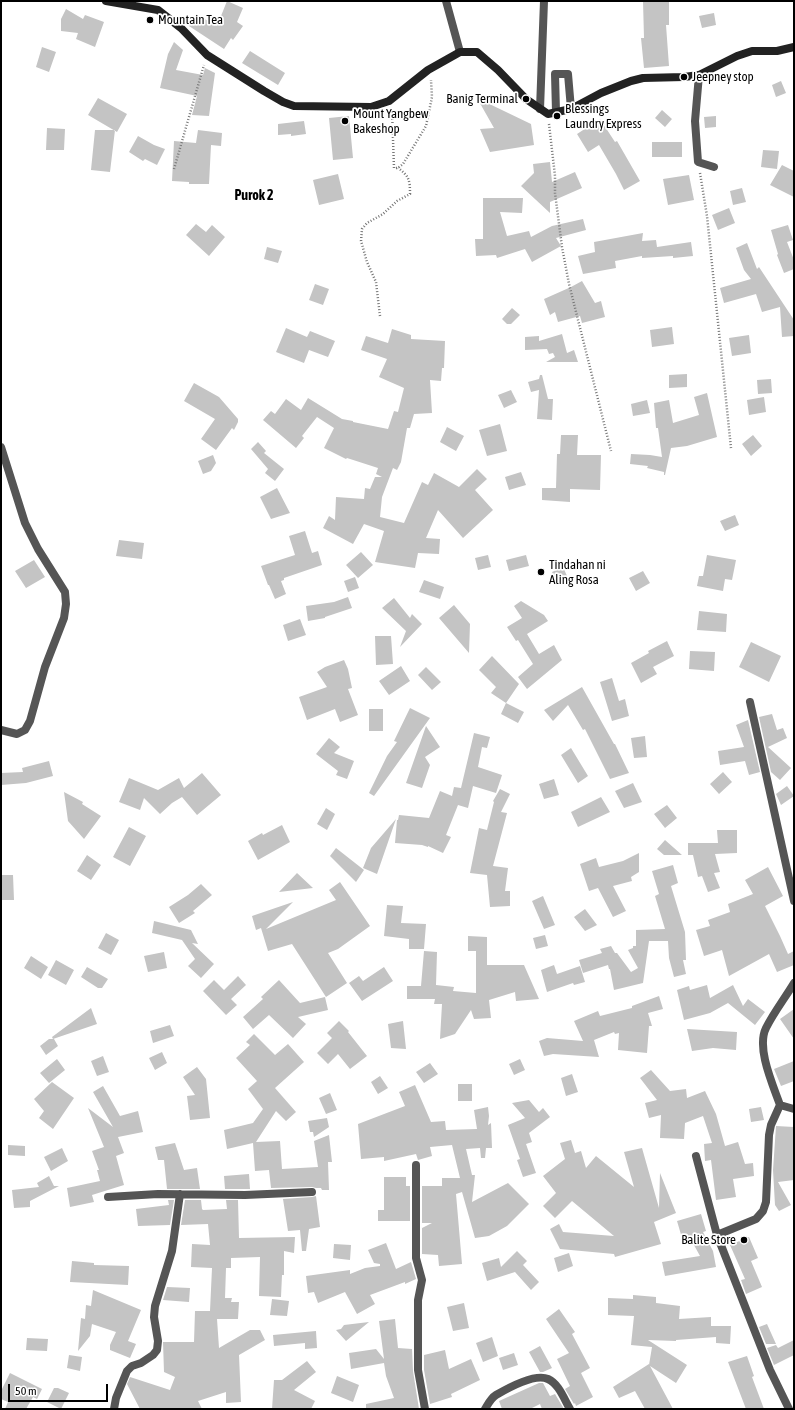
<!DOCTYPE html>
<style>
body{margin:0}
#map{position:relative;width:795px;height:1410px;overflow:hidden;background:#fff;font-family:"Asap Condensed",sans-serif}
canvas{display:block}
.frame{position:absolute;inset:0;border:2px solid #000;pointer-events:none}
.scale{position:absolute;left:8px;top:1384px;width:100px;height:18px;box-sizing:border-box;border:2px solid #000;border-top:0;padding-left:5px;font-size:12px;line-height:14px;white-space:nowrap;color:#000;-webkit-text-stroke:3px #fff;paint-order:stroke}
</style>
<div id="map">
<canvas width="795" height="1410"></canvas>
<div class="frame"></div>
<div class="scale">50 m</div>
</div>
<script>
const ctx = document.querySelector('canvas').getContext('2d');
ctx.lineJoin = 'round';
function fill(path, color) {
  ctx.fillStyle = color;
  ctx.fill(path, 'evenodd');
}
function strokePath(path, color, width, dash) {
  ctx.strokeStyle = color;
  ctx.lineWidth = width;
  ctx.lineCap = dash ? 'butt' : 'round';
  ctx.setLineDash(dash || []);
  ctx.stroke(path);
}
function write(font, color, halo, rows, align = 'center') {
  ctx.font = font + ' "Asap Condensed",sans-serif';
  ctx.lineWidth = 3.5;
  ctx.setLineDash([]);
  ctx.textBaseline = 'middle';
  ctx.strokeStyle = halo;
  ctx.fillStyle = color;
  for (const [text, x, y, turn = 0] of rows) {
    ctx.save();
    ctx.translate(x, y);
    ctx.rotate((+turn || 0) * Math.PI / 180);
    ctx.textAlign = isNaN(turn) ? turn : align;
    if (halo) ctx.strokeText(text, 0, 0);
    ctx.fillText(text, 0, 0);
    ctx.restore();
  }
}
fill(new Path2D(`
 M227,1L243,8L237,22L243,26L233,40L231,38L224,49L189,26L196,14L217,26Z
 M643,1H669V25H666L669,66L644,68L641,38H644Z
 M66,9L83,19L85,15L104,22L95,47L76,39L78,33L61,31V19Z
 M714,13L716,25L702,28L699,16Z
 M174,42L183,50L176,70L203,75L205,68L215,73L209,116L192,115L197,96L160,88L168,54Z
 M42,47L56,52L49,72L36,67Z
 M250,51L285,73L278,85L242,63Z
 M781,81L786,93L776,97L772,85Z
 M98,98L127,114L117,132L88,115Z
 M477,98L531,124L534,145L490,152L480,129L494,128Z
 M662,110L672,119L665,127L655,118Z
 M349,116L353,158L333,160L329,118Z
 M716,116V127L705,128L704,117Z
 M600,119L615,142L617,141L640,181L624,190L616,174L599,145L588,152L577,134Z
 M304,121L306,134L291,136V134L278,135V124Z
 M47,128L65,129L64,150H46Z
 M95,130H115L110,172L91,170Z
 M198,130L222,133L221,146L211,145L209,184H189V182L172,181L174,141L196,143Z
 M138,136L154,145L165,149L157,165L145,159L143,161L129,152Z
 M652,142H682V157H652Z
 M763,150L779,151L777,169L761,167Z
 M550,162L552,182L575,172L582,188L550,202V213L521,186L534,173L533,164Z
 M782,165L794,171V197L770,185Z
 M338,174L344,199L319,205L313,180Z
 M689,175L694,200L668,205L663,179Z
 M742,188L746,202L733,205L730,191Z
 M483,198H523L522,213L500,212L507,236L529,231L531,237L552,226L583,219L586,230L556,238L561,246L532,262L525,249L497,258L496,255L476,256L475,239H483Z
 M729,208L735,223L718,230L712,215Z
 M196,224L206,232L212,225L225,237L209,256L186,235Z
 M788,225L793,240L787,242L794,260V269L784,273L777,255L778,254L771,230Z
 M643,233L642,241L656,240L657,247L691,242L693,256L673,258V256L642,258V256L615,261L616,268L583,274L578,256L595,252L594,242Z
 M747,243L757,269L759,267L794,320V336L782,337L780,307L762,312L756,294L724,303L720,288L751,279L744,270L736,248Z
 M267,247L282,251L278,263L264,259Z
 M582,281L595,303L601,301L605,317L582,323L580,316L558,322L555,312L550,315L544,299L571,287Z
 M315,284L329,289L323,305L309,300Z
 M512,308L520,315L511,324H507L502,319Z
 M672,327L674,344L652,347L650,330Z
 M286,328L307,337L310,331L335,341L328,357L309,350L304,363L276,352Z
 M392,329L411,335V339L445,341L444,368H442L441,381L430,380L432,413L414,414L410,428H407L401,462L397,470L393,468L382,497L380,517L404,523L422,482L428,485L434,473L459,487L477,469L487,479L475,490L493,510L463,538L438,510L426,538L440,539L439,554L418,553L415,568L375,562L384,531L364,524L353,544L323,528L329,516L335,520L336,497L364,499L365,488L370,489L375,477H382L376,474L378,468L347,458L346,459L324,448L334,428L317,417L302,436L304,438L296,448L263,420L271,411L275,414L286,399L301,410L308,398L342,419L353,421V422L388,429L394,411L398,412L404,388L379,377L387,359L361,350L366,336L388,343Z
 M562,334L567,353L574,350L578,362H546L555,357L553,353L549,354L547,349L525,350V337L539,336V341Z
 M749,335L751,353L732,356L729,338Z
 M687,374V387L669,388V375Z
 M540,375H542L548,399H553L552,420L537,419L539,390L531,392L528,382L539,379Z
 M771,379L772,393L758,394L757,380Z
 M194,383L219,397L238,419V422L234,430L232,428L216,450L201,439L215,419L184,401Z
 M511,390L517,402L504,408L498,395Z
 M707,393L717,437L687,446L671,448L665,475H664V472L647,468L648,466L630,464L631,454L650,455L662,457L658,428H656L654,403L669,400L673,423L699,415L694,397Z
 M764,397L766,412L749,415L747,400Z
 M647,400L650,413L633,416L631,404Z
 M500,424L507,451L487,456L479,430Z
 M447,427L464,436L456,451L440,442Z
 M561,435H578L577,455H601L600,490L570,489V502L542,500V488H556L557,454H560Z
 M753,435L762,446L751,456L742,444Z
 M258,442L266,451L264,453L284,469L275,481L265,473L268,469L251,449Z
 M213,455L216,463L211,471L203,474L198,461Z
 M521,472L526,485L509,490L505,477Z
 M277,488L290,513L271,519L260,497Z
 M735,515L739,525L725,531L720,521Z
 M305,531L312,553L318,551L322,565L284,578V580L281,581L286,594L275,599L269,585H268L261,566L295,555L289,536Z
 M119,540L144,543L142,559L116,556Z
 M361,552L373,565L358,578L346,565Z
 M488,555L491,567L478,570L475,558Z
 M526,555L529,566L509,571L506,560Z
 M707,555L736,560L732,580L725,579L723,591L697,586L699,576H703Z
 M34,560L45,577L26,588L15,571Z
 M563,567L567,576L556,581L552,572Z
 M643,571L650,583L636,591L629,578Z
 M355,577L359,588L348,592L344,581Z
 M424,580L444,587L440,599L419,592Z
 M348,597L352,608L325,617V618L308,621L306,606L334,602Z
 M394,598L410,618L412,614L422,624L400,647L406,631L382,608Z
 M521,601L544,615L548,621L527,634L539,654L554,645L562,660L527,689L518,677L533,664L518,640L516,641L507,627L522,618L514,606Z
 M454,605L470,624L469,653L439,618Z
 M699,611L727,614L726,632L697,630Z
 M300,619L306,635L288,641L283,625Z
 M375,636H391L393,664L376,665Z
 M667,641L674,656L653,667L657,674L641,683L631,663L649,653L648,651Z
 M751,642L781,656L769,682L739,667Z
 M690,651L715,652L714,671L689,669Z
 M492,656L519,684L506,703L491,693L496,687L479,670Z
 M344,660L348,669L352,688L348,689L358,715L340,722L335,709L307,720L299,697L327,687L317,672L325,667Z
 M401,666L410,681L389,695L379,681Z
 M426,667L441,682L432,690L418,675Z
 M612,678L619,701L625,699L629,716L612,721L600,682Z
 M582,687L614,744H615L629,773L610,779L585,729L583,730L568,705L553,721L544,710Z
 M506,703L524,712L518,723L501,714Z
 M410,708L430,718L374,796L369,793L387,756L397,742L394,741Z
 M369,709H383V731H369Z
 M772,714L777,730L783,728L787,738L768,747L791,768L780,780L771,772L759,717Z
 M748,720L760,772L749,775L745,761L720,765L718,751L744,747L736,725Z
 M426,726L440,747L425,757L430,765L422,788L406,783Z
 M474,733L490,737L487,748L482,747L478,767L502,775L496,793L473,786L468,808L458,805L446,835L451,837L443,853L428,846V847L422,845L395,843L397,820H398L399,815L429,818L440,791L452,796L454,787L461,788Z
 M645,736L647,757L634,758L631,738Z
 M329,738L340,747L334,753L354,761L347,779L336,775L338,771L316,754Z
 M571,748L588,776L578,783L561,755Z
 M49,761L53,776L26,783L1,785V773L23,772L22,768Z
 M723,772L732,782L719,794L710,784Z
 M202,773L221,795L197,815L182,797L172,803L160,814L144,798L140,810L119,802L129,778L158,790L179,778L184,788Z
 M554,779L559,795L544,799L539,784Z
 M633,783L642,802L624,808L615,791Z
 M787,786L794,796L781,805L776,794Z
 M500,789L510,794L501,812L507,813L493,866L508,868L505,891H510V906L490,907L487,875L470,873L479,828L487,830L494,802L493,801Z
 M64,792L83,802L82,804L101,816L84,839L68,821Z
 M601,797L610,812L578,827L571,812Z
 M667,805L677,818L665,828L654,814Z
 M326,808L335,814L327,830L317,824Z
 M396,819L377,874L363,868L371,848Z
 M282,825L290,842L258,860L248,841L262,833L263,835Z
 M129,827L146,836L130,866L113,857Z
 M717,830H737V853L715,854L720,872L714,873L720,888L708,892L702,876L698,877L693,855H688V843H718Z
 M665,840L682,855H664L657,849Z
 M336,848L364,870L356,882L330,856Z
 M639,853V872L631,877L632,881L613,886L626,911L613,917L598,888L589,891L580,864L596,858L599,867L623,861Z
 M87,855L101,865L91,880L77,871Z
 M673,865L678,883L671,886L685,932L686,960H683L686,974L674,977L669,958L668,941H649L643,983L614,990L610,969H609L608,965L583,973L579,960L602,953L600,949L611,946L615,953H617L631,972L638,968L628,950L633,948V946H636V930L665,929L655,896L659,894L652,871Z
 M768,867L783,896L765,906L780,936L788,954L794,951V965L777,972L769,954L729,976L722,950L704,956L696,930L710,926L708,920L730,912L728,904L753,894L745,880Z
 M297,873L313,888L279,892Z
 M1,875H13L14,900H1Z
 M340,882L370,926L338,949L328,953L347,983L326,997L292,944L268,951L261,928L256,930L252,916L293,902L266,929L336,900L329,890Z
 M201,884L212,895L193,911L195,913L179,923L169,907L188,895Z
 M543,896L555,925L544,929L532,901Z
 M387,905L403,906L401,923L426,924L424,949H409V939L384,936Z
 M585,909L597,925L585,931L574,917Z
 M154,921L191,930L198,944L192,943L214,964L201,978L188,966L195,959L182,940L152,933Z
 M106,933L119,940L111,955L98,948Z
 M545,935L548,946L536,949L533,938Z
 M468,936L487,937V965H524L539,999L516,1001L515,992L489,1000L491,1018L474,1019L471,1010L455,1034L440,1039L442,1004H434L435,999H407V986H421L424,951L437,952L436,985L454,987L453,991L476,993V951H468Z
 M164,952L167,968L148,972L144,956Z
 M31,956L48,967L41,979L24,968Z
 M56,960L74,970L66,985L48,975Z
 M554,965L557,974L580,966L585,982L574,985L573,983L547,992L541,970Z
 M87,967L108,979L102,988H98L81,977Z
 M384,967L393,981L362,1001L349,983L359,976L363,981Z
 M238,976L246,985L231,999L237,1005L226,1015L203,991L214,980L224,990Z
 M279,980L300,1003L325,997L328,1010L298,1017L306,1024L293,1038L269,1015L253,1029L243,1017L263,999L261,997Z
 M707,985L710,998L733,985L743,1006L748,999L765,1012L755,1025L728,1003L710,1013L684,1020L677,990L689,986L690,990Z
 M659,996L663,1009L648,1013L652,1026H649L647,1053L618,1050L619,1033L615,1034L614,1032L594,1040L599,1057L553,1054L544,1056L539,1041L547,1038L583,1041L574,1021L598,1011L600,1016L632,1008V1006Z
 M91,1008L97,1024L53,1039L52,1037Z
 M794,1009V1039L780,1019Z
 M339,1021L349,1031L348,1032L367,1056L350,1069L338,1054L328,1064L317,1053L332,1038L327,1033Z
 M403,1021L406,1049L391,1048L388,1024Z
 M170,1025L174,1036L153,1043L150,1031Z
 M687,1029L737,1032L736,1050L713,1048L692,1051Z
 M254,1034L275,1055L288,1044L304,1062L275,1088L296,1112L286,1121L276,1111L256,1142L280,1141L282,1169L318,1167L314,1141L329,1135L332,1162H328L329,1190H322L321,1188H316L312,1187L271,1188L269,1170L255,1171L253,1143L227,1149L224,1130L253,1123L263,1109L248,1089L257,1081L236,1058L250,1045L246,1042Z
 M49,1039H54L58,1046L46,1055L40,1046Z
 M162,1052L167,1063L155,1070L149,1058Z
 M103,1056L109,1072L97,1076L91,1061Z
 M57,1059L65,1070L49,1083L40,1073Z
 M520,1059L525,1070L514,1075L509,1064Z
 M794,1061V1081L781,1086L774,1069Z
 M430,1063L438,1074L424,1083L416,1072Z
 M197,1067L206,1079L210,1118L190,1120L187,1096L195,1095L183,1077Z
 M651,1070L670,1091L686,1089L687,1098L705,1091L716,1114L725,1146L738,1142L745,1164L753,1163L754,1176L733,1179L736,1197L716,1200L711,1160L705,1161L704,1144L712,1143L703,1116L685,1123L684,1139L660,1138L661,1115L649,1118L645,1103L657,1100L640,1078Z
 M572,1074L578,1092L566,1096L561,1078Z
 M380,1076L388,1088L378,1094L371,1082Z
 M52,1082L74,1098L53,1129L39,1118L44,1111L34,1099Z
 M458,1084H472V1101H458Z
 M415,1085L431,1122L445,1121L446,1130L477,1129L474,1110L488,1107L489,1116L488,1125L491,1123L492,1148H486L485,1158H481L480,1148L466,1149L472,1175H475L472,1202L508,1183L529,1204L507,1226L489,1236L475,1238L462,1192L456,1194L462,1264L439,1266L438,1255L422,1254V1228L432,1223H422V1186H442V1178H460L452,1145L430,1147L432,1156L418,1160L416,1154L384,1161V1157L361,1159L358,1124L405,1106L399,1092Z
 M103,1086L120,1116L138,1111L143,1132L118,1137L124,1153L116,1156L124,1185L92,1195L94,1202L70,1207L67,1188L100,1181L97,1170H99L92,1151L104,1147L88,1108L113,1127L93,1092Z
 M330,1093L337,1110L326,1114L319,1098Z
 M529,1100L539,1112L543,1108L550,1117L529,1133L532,1142L526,1144L536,1173L523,1177L517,1160L520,1159L508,1125L525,1118L512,1103Z
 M761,1107L764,1120L751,1122L749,1109Z
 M327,1118L329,1127L314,1137L313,1132H310L308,1121Z
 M776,1126L794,1127V1180L778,1182L791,1205L779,1211L775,1205L773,1170Z
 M571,1140L575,1153L581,1151L586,1168L596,1156L634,1187L624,1152L642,1148L659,1208L660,1173L676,1213L654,1222L661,1244L615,1257L614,1254L560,1249L550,1229L559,1224L563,1232L614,1236L572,1201L555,1218L543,1206L556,1193L543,1176L565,1159L560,1143Z
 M175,1143L184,1170L197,1168L200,1189H167L164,1160H158L155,1147Z
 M8,1145L25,1146V1156L8,1155Z
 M62,1148L68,1161L51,1171L44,1157Z
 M249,1174L250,1189H225L224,1176Z
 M49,1176L54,1186H59L30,1201V1207L14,1208L12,1190L39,1187L37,1183Z
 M384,1177H406V1186H410V1221H378V1210H384Z
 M316,1196L320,1227L309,1229L306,1251H302L300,1230L288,1231L283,1199L312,1197Z
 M168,1200H174L170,1225L138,1226L136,1209L169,1205Z
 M185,1200H201L202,1209L203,1210L227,1209L226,1200H238L239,1238L295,1237L294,1253L284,1251V1275H282L281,1297L259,1296L260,1257L231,1258V1268H226L225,1298H232L231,1302H239L238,1319H217L219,1348L250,1330H260L265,1340L239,1355L241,1402L226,1403V1392L198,1401L202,1409H140L127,1384L130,1377L170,1390L175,1377L164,1372L163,1342H194L195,1311H210L212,1268L191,1267L192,1244L210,1245L208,1224L181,1225Z
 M701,1214L706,1231L703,1232L713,1251L716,1267L665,1276L662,1262L700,1256L689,1236L682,1238L677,1221Z
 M749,1237L758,1258L751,1261L762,1287L746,1294L741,1280L745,1279L730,1245Z
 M386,1243L396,1269L411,1262L416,1279L405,1284V1282L370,1295L375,1304L357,1314L345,1292L318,1303L314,1292L308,1293L306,1276L350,1270V1274L365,1268L380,1266V1264L374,1263L368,1250Z
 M334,1244L351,1245L350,1260L333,1258Z
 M517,1251L527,1261L523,1265L539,1282L531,1290L515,1272L487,1281L482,1263L499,1258L501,1267Z
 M569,1253L573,1266L558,1272L554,1258Z
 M72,1261L94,1263V1265L129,1266L128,1285L70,1282Z
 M167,1287L190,1288L189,1302L163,1300Z
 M93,1290L141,1310L128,1341L136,1344L130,1358L110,1350V1345L116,1332L92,1324L90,1336L78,1351L81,1318L85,1319L86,1305L91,1306Z
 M633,1295L656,1297V1303L680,1306L679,1319L711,1317V1326H731L730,1344L716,1343V1337L676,1340V1341L648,1340L687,1365L676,1383L650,1366L673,1409H645L635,1391L619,1398L613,1387L649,1364V1365L652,1347L631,1345L634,1316L608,1315V1298L633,1299Z
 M272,1299L289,1301L287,1316L270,1315Z
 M464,1303L469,1328L453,1331L447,1307Z
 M559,1309L575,1332L572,1334L590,1368L581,1373L593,1397L576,1406L575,1403L574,1404L565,1389L570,1386L557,1359L569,1353L546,1319Z
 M395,1319L398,1348L412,1349L413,1371L419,1409H366V1404L394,1398L386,1376L384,1363L351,1369L349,1353L376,1349L384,1359L379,1321Z
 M369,1322L346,1341L336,1330L341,1329L344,1325Z
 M767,1324L776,1344H766L759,1327Z
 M316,1331L317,1348L305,1349V1343L274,1346L273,1335Z
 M492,1337L498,1356L483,1362L476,1343Z
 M27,1338L48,1339L47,1351L26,1350Z
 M794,1340V1355L774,1365L767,1348L776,1345L778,1348Z
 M540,1346L552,1368L543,1372H540L529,1352Z
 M445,1350L449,1369L471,1359L480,1380L451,1394L452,1397L430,1404L424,1370V1355Z
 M514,1353L518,1365L503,1370L499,1358Z
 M69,1355L82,1357L80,1371L67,1368Z
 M747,1356L754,1376L752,1377L764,1409H746L728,1362Z
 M307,1361L316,1372L294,1390L315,1401L311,1409H272L274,1380H282Z
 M10,1373L42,1389L37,1399L33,1397L26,1409H5L8,1402L1,1399V1391Z
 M337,1376L359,1385L353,1402L331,1393Z
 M539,1383H543L550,1396L555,1394L564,1409H542L540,1404L530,1409H502L499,1401Z
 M54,1388H58L69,1393L61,1409L47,1402Z`), '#c4c4c4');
strokePath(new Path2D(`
 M392,110L394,168H398L403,164L426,126L432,97L431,80
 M549,124L555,176V193L562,247L569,284L611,451
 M174,169L204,65
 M700,173L707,216L731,448
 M380,316L376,282L367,262L361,241L362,229L367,223L383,214L397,201L410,194C410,180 409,176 398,168`), '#777', 2.5, [1, 2]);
strokePath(new Path2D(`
 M540,109L544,1
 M556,112L555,74H568L571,109`), '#555', 8);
strokePath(new Path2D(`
 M446,1L460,52
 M699,75L695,121L698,162L714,167
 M1,447L25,523L38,549L65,592L66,604L64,618L45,667L30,721L25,730L17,734L1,730
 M750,702L794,901
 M780,1105L794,1109
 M696,1156L717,1235L770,1370L789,1409
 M416,1165V1258L422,1280L418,1300V1370L425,1409
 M108,1197L158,1194L245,1195L312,1192
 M717,1235L756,1219L763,1211L766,1202L769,1135L771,1125L780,1105C773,1085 756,1048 766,1028C774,1012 785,998 794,983
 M114,1409L116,1398L127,1371L132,1366L141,1363L153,1355L157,1350L158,1341L154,1317L155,1306L172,1251L180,1194
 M485,1409C488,1404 491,1398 496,1395C508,1388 535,1373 548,1379C559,1384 564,1399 570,1409`), '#555', 8);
strokePath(new Path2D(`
 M106,1L158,10L181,28L207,55L264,91L283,102L294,106L371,107L389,101L428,70L460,52H477L498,70L526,99L548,114L571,109L601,93L631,81L643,78L684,77L699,75L737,56L752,51H777L794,47`), '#222', 8);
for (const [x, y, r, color] of [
 [150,20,4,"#000"],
 [684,77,4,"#000"],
 [526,99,4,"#000"],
 [557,116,4,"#000"],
 [345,121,4,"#000"],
 [541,572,4,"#000"],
 [744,1240,4,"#000"]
]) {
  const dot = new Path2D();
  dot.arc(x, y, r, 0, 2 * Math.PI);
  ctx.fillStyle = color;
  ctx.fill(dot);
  strokePath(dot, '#fff', 1.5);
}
write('13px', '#000', '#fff', [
 ["Mountain Tea",158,20],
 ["Jeepney stop",692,77],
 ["Banig Terminal",518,99,"right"],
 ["Blessings",565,109],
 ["Laundry Express",565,124],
 ["Mount Yangbew",353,114],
 ["Bakeshop",353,129],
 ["Tindahan ni",549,565],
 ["Aling Rosa",549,580],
 ["Balite Store",736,1240,"right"]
], 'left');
write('bold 14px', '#000', '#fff', [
 ["Purok 2",254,196]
]);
</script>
